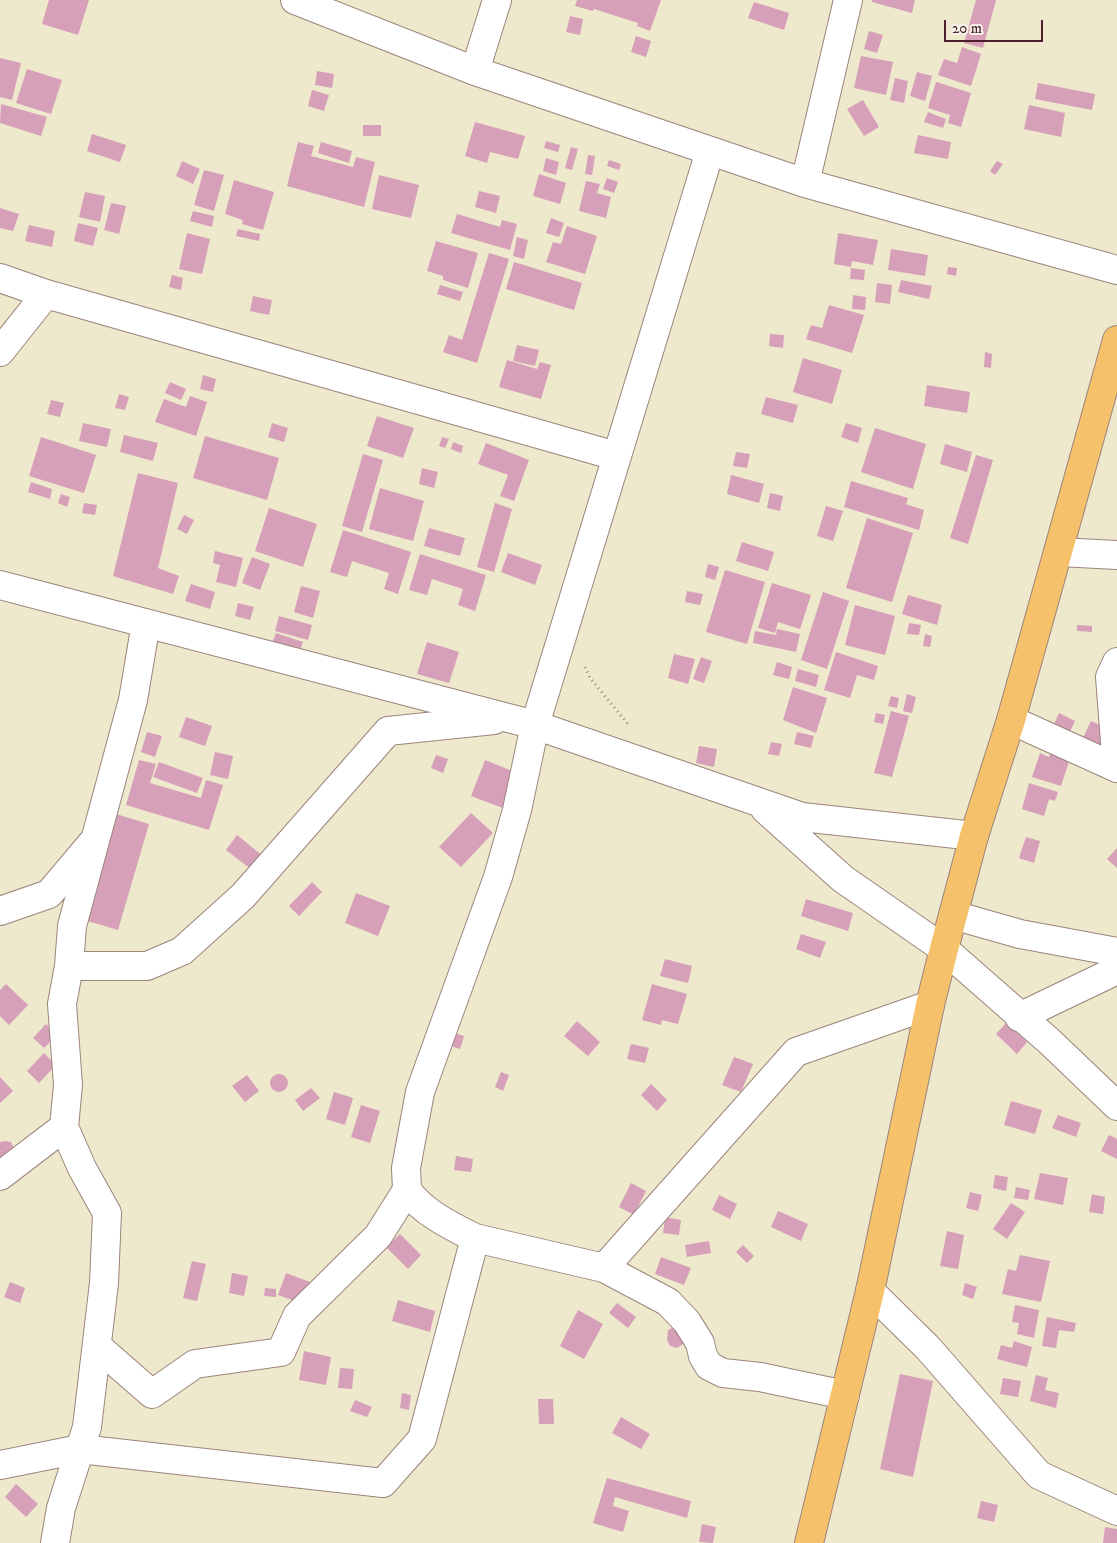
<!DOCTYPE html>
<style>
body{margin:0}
#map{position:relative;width:1117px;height:1543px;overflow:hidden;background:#eee8cd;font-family:"IM FELL DW Pica",serif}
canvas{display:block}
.scale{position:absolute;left:944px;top:20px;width:99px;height:22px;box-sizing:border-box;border:2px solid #4a1f2b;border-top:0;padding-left:6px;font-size:15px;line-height:18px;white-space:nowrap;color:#4a1f2b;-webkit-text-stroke:4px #f7f3e8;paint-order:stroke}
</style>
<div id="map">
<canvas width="1117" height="1543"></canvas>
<div class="scale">20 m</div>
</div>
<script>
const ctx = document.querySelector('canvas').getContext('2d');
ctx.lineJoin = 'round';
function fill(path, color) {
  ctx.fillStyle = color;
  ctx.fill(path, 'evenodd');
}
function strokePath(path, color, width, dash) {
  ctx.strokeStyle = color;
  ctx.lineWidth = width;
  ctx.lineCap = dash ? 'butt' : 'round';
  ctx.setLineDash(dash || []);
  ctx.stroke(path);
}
fill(new Path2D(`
 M49,0H89L78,35L42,24Z
 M577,0H661L650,31L637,26L638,23L594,9L593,11L575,6Z
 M872,0H915L912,13L872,2Z
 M976,0H996L983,48L964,43Z
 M754,2L789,13L784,30L748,18Z
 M570,16L583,19L580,35L566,32Z
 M869,31L883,35L877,53L864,49Z
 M636,36L651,41L646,57L631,52Z
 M962,47L981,54L971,86L938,75L944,59L957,63Z
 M861,56L893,62L886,95L854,88Z
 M0,58L21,63L12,100L0,97Z
 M27,69L62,80L51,114L16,103Z
 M317,71L334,74L332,88L315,85Z
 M917,72L932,76L925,101L910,96Z
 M895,78L908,81L904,103L890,100Z
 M936,82L971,93L961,127L948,123L950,115L928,108Z
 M1038,83L1095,94L1092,110L1035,99Z
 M312,90L329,95L324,111L308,106Z
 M863,100L879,127L864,136L847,109Z
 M1,104L47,117L41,136L0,123Z
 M1029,105L1065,113L1061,137L1024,129Z
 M928,112L946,119L943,128L924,122Z
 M475,122L525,136L518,159L490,152L487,163L465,156Z
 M363,125H381V136H363Z
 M92,134L126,145L120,162L87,151Z
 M918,135L951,142L948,159L914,153Z
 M546,141L560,145L558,152L544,148Z
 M298,142L314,146L311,156L353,167L356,157L375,162L364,207L287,186Z
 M321,142L352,151L349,163L318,153Z
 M571,147L578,149L572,170L565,168Z
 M588,155L595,156L592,175L585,174Z
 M546,158L559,162L556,175L543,171Z
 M609,160L621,164L619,170L607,166Z
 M182,161L200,169L193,184L176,176Z
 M997,161L1003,164L995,175L990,171Z
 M204,170L224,175L214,211L194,205Z
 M539,174L566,183L560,204L533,196Z
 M379,175L419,185L411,218L372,209Z
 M607,178L618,182L614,193L603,189Z
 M234,180L274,192L263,230L242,224L243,220L225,214Z
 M586,181L600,184L597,193L611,197L606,218L579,211Z
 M479,191L500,196L496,213L475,207Z
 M85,192L105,196L100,222L79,217Z
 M111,203L126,206L119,234L104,230Z
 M0,208L19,214L13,231L0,228Z
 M193,211L214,216L212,227L190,221Z
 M457,214L500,227L502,220L517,224L510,250L451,233Z
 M551,218L564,223L559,237L546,233Z
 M78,223L98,228L93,246L74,241Z
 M29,225L55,231L52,247L25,241Z
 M567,226L597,236L585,274L546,262L553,242L561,244Z
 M238,229L260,234L259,241L236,236Z
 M187,233L210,239L202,274L179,269Z
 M838,233L878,240L873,265L852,261L851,267L834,264Z
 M517,237L528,240L524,259L513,256Z
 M436,241L478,253L468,288L443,280V276L427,271Z
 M891,249L928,255L925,276L888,270Z
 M489,253L509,259L477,363L443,352L449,335L462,340Z
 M514,262L582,283L574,310L506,289Z
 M948,267L957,268L956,276L947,274Z
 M851,268L865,270L864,280L850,279Z
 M172,275L183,278L181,290L169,287Z
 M901,280L932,286L929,299L898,292Z
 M877,283L892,285L890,304L875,302Z
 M440,285L463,292L460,301L437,294Z
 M853,295L866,297L865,310L852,309Z
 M253,296L272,300L269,315L250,311Z
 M829,305L864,315L852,353L806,339L811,325L822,328Z
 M770,334L784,335L783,348L769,346Z
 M517,345L539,350L535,366L513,361Z
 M985,352L992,354L991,368L984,367Z
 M803,358L842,370L832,404L793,392Z
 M507,360L537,369L540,362L551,365L541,399L499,387Z
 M203,375L216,379L213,392L200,389Z
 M170,382L186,389L181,400L165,393Z
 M927,385L970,392L967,413L924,406Z
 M119,394L129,397L125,410L115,408Z
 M190,396L207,402L196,436L155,422L164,399L186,407Z
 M766,397L798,405L793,423L761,414Z
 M51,400L64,403L60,417L47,414Z
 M377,416L414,428L403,458L367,446Z
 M83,423L111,429L107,447L79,441Z
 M272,423L288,428L284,442L268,437Z
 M846,423L862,428L858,443L841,437Z
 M875,428L926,444L913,489L861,472Z
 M124,435L158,443L153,461L120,452Z
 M205,436L279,458L267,500L193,478Z
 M41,437L96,455L84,493L29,476Z
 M442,437L449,439L445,448L439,446Z
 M453,442L463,446L461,453L451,449Z
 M486,443L529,460L514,501L500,496L508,475L478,464Z
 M945,444L972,452L967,472L940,464Z
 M736,452L750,454L747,468L733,466Z
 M363,454L383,460L362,532L342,526Z
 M976,455L993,460L968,544L950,538Z
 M422,468L438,472L434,488L419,484Z
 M138,473L178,483L158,568L179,576L173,594L113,576Z
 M731,475L764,484L759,503L727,494Z
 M851,481L908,498L906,504L924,510L919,530L844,507Z
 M31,482L52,489L50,499L28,492Z
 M380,488L424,501L413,541L369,529Z
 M770,493L783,496L780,511L767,508Z
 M61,494L70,497L67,507L58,503Z
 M84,503L97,505L95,515L82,513Z
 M495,503L512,509L494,572L477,567Z
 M826,506L843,511L833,541L817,536Z
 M269,508L317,524L303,567L255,551Z
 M184,515L194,520L187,534L177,529Z
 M867,518L913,533L892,602L846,588Z
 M429,528L465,538L460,556L424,546Z
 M343,530L411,552L398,594L384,589L389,573L352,561L347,577L330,572Z
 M742,542L774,552L768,571L736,561Z
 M215,551L243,558L236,587L216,582L220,565L213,563Z
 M508,553L542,565L535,585L501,572Z
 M420,554L486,575L475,611L458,605L463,589L432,579L427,595L409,590Z
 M252,557L270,564L260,590L242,583Z
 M708,564L719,567L715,580L705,577Z
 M725,570L765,582L747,644L706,632Z
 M772,583L811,595L800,629L778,622L775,633L758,628Z
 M191,584L215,592L210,609L185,601Z
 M301,586L320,591L313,618L294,612Z
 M687,591L703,594L700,605L685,602Z
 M823,592L849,601L827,669L801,660Z
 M908,595L942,605L937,625L902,614Z
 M238,603L254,607L250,620L235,616Z
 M855,605L895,616L885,655L845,645Z
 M279,616L312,625L308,640L275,631Z
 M909,623L921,625L919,635L907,634Z
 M1077,625L1092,626V632L1077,631Z
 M777,629L800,634L796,652L753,643L755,631L776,635Z
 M276,633L303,642L299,653L272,643Z
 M925,634L932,636L930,647L923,646Z
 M427,642L459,652L449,683L417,674Z
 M836,652L878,666L874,680L857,675L850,698L824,690Z
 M674,654L695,659L688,684L668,678Z
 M701,657L712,661L704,683L693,679Z
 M777,662L792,667L789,679L773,675Z
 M798,669L819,675L816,687L795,681Z
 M793,687L827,698L816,733L783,720Z
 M907,694L916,697L912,713L903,711Z
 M891,696L899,698L897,708L888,706Z
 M891,711L909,716L892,777L874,773Z
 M876,713L885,715L883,724L874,722Z
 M1059,713L1075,721L1068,736L1052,729Z
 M186,717L212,726L205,746L179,737Z
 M1091,721L1109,729L1100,749L1082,740Z
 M147,732L162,736L155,757L141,752Z
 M797,732L814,736L811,748L794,744Z
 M771,742L782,744L779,756L768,754Z
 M1053,745L1072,752L1061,786L1032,777L1040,753L1049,757Z
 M699,746L717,749L714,767L696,763Z
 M215,752L233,756L228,779L210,775Z
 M436,755L448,759L443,773L431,768Z
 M139,760L156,764L150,783L201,798L206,780L223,785L209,830L126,805Z
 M485,760L522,775L508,810L471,796Z
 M159,762L203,778L197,793L153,777Z
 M1029,783L1058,792L1055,801L1049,799L1044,816L1022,809Z
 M471,813L493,833L461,867L439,847Z
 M116,814L149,824L118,930L84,920Z
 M237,835L263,856L252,870L226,850Z
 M1026,837L1040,841L1034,863L1019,858Z
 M1117,848V868L1107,859Z
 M312,882L322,892L299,916L289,906Z
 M356,893L390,906L378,936L345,923Z
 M806,899L853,913L848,931L801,916Z
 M801,934L826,942L820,958L796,949Z
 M665,959L692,966L688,983L660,976Z
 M6,984L28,1005L9,1025L0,1016V990Z
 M652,984L687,994L678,1024L662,1020L661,1025L642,1020Z
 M577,1021L600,1042L588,1056L564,1036Z
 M1006,1023L1027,1042L1017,1054L996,1034Z
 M46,1024L57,1035L44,1048L33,1038Z
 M448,1031L464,1036L460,1049L444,1044Z
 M631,1044L649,1048L645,1063L627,1059Z
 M44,1053L56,1065L39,1083L27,1071Z
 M734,1057L753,1064L741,1092L722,1085Z
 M501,1072L509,1075L503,1091L495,1087Z
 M270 1083a9 9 0 1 1 18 0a9 9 0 1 1-18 0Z
 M247,1075L259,1091L245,1102L232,1086Z
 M0,1077L13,1091L0,1103Z
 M651,1084L667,1100L657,1111L641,1095Z
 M311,1088L320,1098L303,1111L295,1100Z
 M334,1092L353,1098L345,1125L326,1119Z
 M1011,1101L1042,1110L1035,1134L1004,1125Z
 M361,1105L380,1111L370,1143L351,1137Z
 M1058,1115L1081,1123L1076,1137L1052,1128Z
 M1109,1135L1117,1139V1159L1101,1151Z
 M5,1141L11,1142L15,1150L4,1160L0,1158V1142Z
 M456,1156L473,1159L471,1172L454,1170Z
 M1040,1173L1068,1178L1063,1205L1034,1199Z
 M995,1175L1008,1177L1006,1191L993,1188Z
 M631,1183L646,1191L634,1215L619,1207Z
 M1016,1187L1030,1190L1028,1200L1014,1198Z
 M970,1192L982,1195L978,1211L966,1208Z
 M1092,1194L1105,1197L1103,1214L1089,1212Z
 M719,1195L737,1204L730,1219L712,1210Z
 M1011,1203L1025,1212L1007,1239L993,1229Z
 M778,1211L808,1224L801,1241L771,1227Z
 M665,1217L681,1220L679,1235L663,1233Z
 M947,1231L964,1235L958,1269L940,1266Z
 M400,1234L421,1255L408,1269L386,1247Z
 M709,1241L711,1253L687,1257L685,1245Z
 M743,1245L754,1256L747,1263L736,1252Z
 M1020,1255L1050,1261L1041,1302L1002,1294L1008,1269L1016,1271Z
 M661,1257L691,1268L684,1285L655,1274Z
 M192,1261L206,1264L197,1301L183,1298Z
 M232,1273L248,1276L244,1296L229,1293Z
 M286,1273L310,1282L303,1304L278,1295Z
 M10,1282L25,1288L20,1303L4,1297Z
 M965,1283L977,1287L973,1299L962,1295Z
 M265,1288L276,1289V1297L264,1296Z
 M398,1300L435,1311L430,1332L392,1321Z
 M617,1303L636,1317L628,1328L609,1313Z
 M1015,1305L1039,1310L1034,1338L1017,1334L1019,1323L1012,1322Z
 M578,1310L603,1324L584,1359L560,1346Z
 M1047,1317L1076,1323L1074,1332L1059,1330L1056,1348L1042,1346Z
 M674,1327L686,1342L677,1348L670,1346L667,1340L668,1330Z
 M1014,1341L1032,1347L1027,1367L997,1359L1001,1345L1012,1348Z
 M304,1351L331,1357L326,1385L299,1380Z
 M340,1368L354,1369L352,1389L338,1388Z
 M900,1374L933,1381L913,1477L880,1469Z
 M1036,1375L1048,1378L1045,1390L1059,1393L1056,1408L1030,1401Z
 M1003,1378L1021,1381L1018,1397L1000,1394Z
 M402,1393L411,1395L409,1410L400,1408Z
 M538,1399H553L554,1424H539Z
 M355,1400L372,1407L367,1417L350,1411Z
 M621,1417L650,1434L641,1449L612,1433Z
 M607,1478L691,1501L687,1518L615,1497L613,1506L629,1511L623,1532L593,1523Z
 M16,1484L38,1504L26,1517L5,1497Z
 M981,1501L998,1505L994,1522L977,1518Z
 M702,1524L716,1527L713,1543L699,1542Z
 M1105,1527L1117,1529V1543H1103Z`), '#d6a0b8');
const minor = new Path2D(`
 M295,0L475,71L805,183L1117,270
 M475,71L497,0
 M805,183L848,0
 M0,278L46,294L616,456
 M0,352L46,294
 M1059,552L1117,555
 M0,585L535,725L802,817L974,836
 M1117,662L1110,677L1117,768
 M1011,720L1117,768
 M765,809L843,879L944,949L1049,1041L1117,1106
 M0,911L49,894L92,843
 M953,915L1020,934L1117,952
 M69,966H147L182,951L243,896L388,731L494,720
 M1019,1017L1117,970
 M0,1176L64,1127
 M407,1190C422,1212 451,1226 475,1238
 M604,1268L796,1052L930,1005
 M870,1291L928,1348L1039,1475L1117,1511
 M97,1346L152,1394L195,1364L281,1352L297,1316L378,1236L407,1190L406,1168L420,1092L498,877L517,810L535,725L710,151
 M0,1465L80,1449L383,1483L422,1439L475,1238L604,1268L668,1302L687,1322L700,1343L703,1356L709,1366L723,1373L760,1377L845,1395
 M55,1543L61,1508L87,1427L104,1283L107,1213L82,1168L64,1127L68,1085L62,1004L69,966L72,926L133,700L146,623`);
const major = new Path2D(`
 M809,1543L870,1291L930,1005L944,949L974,836L1011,720L1117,340`);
strokePath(minor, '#9c847c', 30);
strokePath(major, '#9c847c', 30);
strokePath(new Path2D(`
 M585,667L590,678L628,724`), '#9c847c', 3, [1, 4]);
strokePath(minor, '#fff', 28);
strokePath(major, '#f5c16b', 28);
</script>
